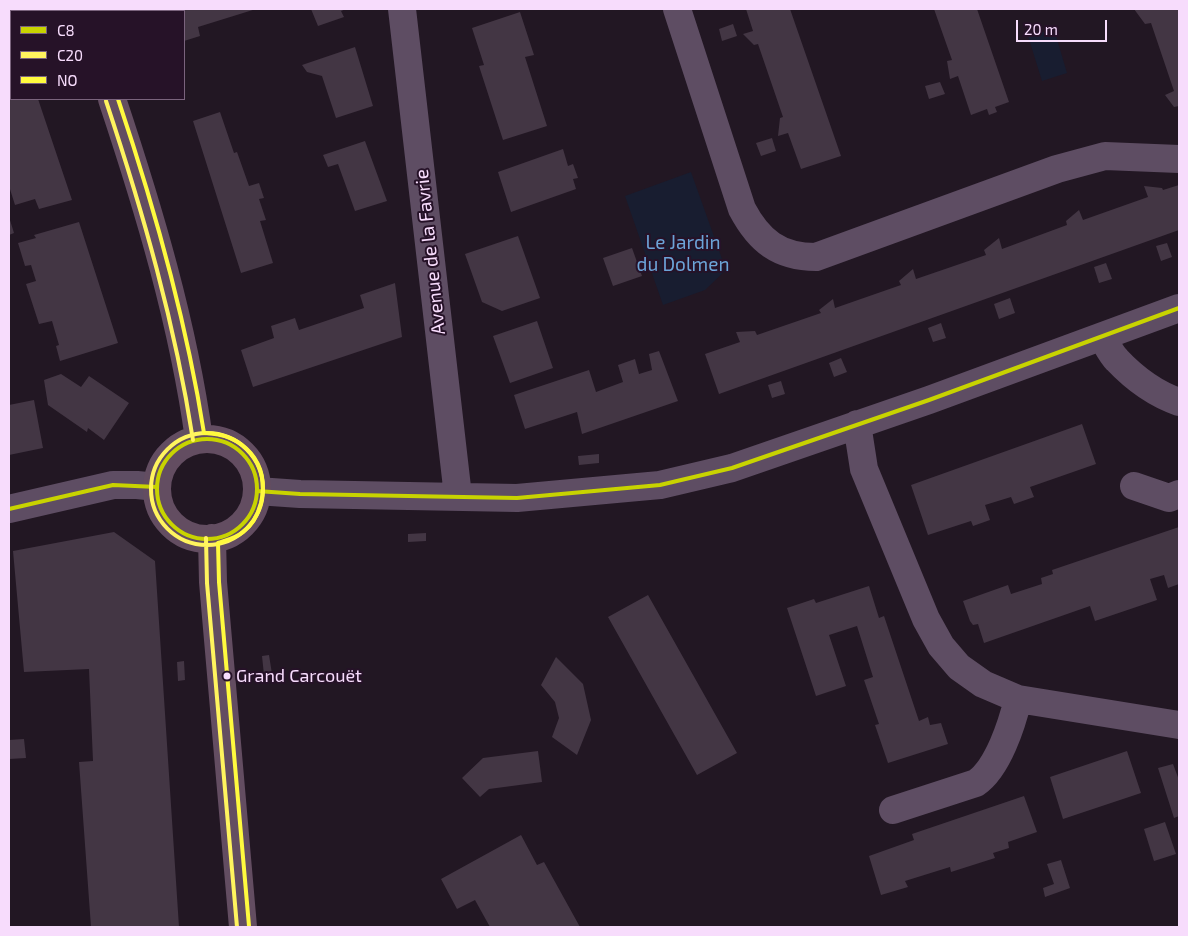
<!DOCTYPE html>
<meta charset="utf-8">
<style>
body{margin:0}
#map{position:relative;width:1188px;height:936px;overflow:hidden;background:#221723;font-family:"Exo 2",sans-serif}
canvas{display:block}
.frame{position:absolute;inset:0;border:10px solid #f7dcfc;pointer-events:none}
.legend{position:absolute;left:10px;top:10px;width:175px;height:90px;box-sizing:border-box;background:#261228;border:1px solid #7a637d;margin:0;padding:6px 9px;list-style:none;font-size:15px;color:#f7dcfc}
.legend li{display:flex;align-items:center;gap:10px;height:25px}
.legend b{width:25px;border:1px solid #7a637d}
.scale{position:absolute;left:1016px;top:20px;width:91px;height:22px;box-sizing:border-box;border:2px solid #f7dcfc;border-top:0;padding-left:6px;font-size:15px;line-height:18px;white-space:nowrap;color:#f7dcfc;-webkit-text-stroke:4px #261228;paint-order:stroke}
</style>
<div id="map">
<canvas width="1188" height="936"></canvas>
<div class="frame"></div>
<ul class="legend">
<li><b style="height:6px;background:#c8d300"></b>C8</li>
<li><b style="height:6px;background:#fff45e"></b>C20</li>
<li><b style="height:6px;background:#fffa3e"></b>NO</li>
</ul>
<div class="scale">20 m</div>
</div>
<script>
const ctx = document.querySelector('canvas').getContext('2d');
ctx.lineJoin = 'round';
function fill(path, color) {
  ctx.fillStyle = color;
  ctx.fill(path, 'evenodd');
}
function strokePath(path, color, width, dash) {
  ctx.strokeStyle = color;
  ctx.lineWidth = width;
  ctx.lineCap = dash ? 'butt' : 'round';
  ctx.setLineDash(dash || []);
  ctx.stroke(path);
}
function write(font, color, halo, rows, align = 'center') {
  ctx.font = font + ' "Exo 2",sans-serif';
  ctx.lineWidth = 4;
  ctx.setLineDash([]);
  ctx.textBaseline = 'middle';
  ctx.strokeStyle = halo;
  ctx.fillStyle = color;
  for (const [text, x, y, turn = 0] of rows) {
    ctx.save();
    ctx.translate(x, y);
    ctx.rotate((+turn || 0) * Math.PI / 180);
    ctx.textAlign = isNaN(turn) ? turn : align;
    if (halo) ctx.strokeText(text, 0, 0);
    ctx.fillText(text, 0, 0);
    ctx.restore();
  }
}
fill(new Path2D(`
 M1054,29L1067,73L1042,81L1028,36Z
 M691,172L726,270L705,290L663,305L625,196Z`), '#181d30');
fill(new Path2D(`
 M9,9H12V11L11,61L9,62Z
 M143,9H256L198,27L200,36L184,41V11H144Z
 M311,9H346L341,11L344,17L318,26Z
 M746,9H790L841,156L801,169L788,133L778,136L780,118L783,117L758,44L754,45L743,34L753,31Z
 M934,9H977L1009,102L995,107L997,112L989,115L987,109L971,115L958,76L950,79L947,61L952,60Z
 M1134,9H1179V106L1174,107L1165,95L1174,91L1151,23L1145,24Z
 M520,12L534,55L525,57L547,126L503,140L479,66L484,65L472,28Z
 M733,24L737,36L722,41L719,29Z
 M355,47L373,106L336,118L322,76L307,72L302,65Z
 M940,82L945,94L929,99L925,86Z
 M11,91V99H38L72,200L39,209L35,199L15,205L9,186V92Z
 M220,112L234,153L237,152L249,186L259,183L264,198L259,199L266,220L260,221L273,263L241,273L193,121Z
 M772,138L776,151L761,156L756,143Z
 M365,141L387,201L355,211L338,164L328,167L323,155Z
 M563,149L568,166L573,164L578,178L573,179L576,189L511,212L498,172Z
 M1179,185V230L719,394L705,354L740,342L736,332L755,331L757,335L821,313L819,310L833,299L835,308L901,285L899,281L913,269L916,279L986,255L984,250L999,238L1002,249L1067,225L1066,221L1079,210L1083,220L1148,197L1144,186L1162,188L1163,190Z
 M9,217L14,233L9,235Z
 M79,222L118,343L60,361L56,346L59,345L52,321L39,324L26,284L36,281L31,265L25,266L18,243L36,238L34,235Z
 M518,236L540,298L502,311L482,302L465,254Z
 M1167,243L1172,257L1161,261L1156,246Z
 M632,248L642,276L613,286L603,258Z
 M1106,263L1112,279L1099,283L1094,267Z
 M395,283L402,337L253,387L241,350L274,338L271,326L295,318L299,330L364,308L360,295Z
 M1010,298L1015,313L999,319L994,304Z
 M537,321L553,368L510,383L493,336Z
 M941,323L946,338L933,342L928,328Z
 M659,351L678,401L582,434L577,412L525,429L514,395L589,370L596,392L623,382L618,365L635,359L639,374L652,370L649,354Z
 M841,358L847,372L834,377L829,363Z
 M61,374L81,387L89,376L129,403L104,440L88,428L87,432L48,405L44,380Z
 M781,381L785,394L772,398L768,385Z
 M34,400L43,448L9,455V405Z
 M1082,424L1096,464L1030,487L1034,497L1014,504L1011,497L985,505L990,520L973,526L971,521L928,535L911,485Z
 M599,454V463L579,465L578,456Z
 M1179,527V584L1168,588L1164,575L1150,579L1157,600L1095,621L1090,606L984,643L978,624L973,625L970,621L963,601L1008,585L1011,594L1042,584L1041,578L1053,574L1052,570Z
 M114,532L155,561L179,927H91L79,762L93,761L89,669L24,672L13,551Z
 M426,533V541L408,542V534Z
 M869,586L879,618L884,616L919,721L928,717L930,725L941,723L948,744L888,763L875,725L879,724L864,680L873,677L857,626L829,635L846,686L816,696L787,608L814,599L816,603Z
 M648,595L737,753L697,775L608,617Z
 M269,655L272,674L264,675L262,656Z
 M556,657L583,684L591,720L577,755L552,737L559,718L555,702L541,685Z
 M184,661L185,680L178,681L177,662Z
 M24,739L26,758L9,759V740Z
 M538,751L542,782L489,789L480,797L462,778L483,758Z
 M1127,751L1141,793L1063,819L1050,777Z
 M1173,764L1179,780V816L1174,818L1158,768Z
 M1024,796L1037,832L1008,842L1009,848L993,853L995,858L951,872L950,867L905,881L908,887L881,895L869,856L914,840L912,834Z
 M1165,822L1176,854L1154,861L1144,829Z
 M521,835L537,865L544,862L580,927H490L475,900L457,909L441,879Z
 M1061,860L1070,888L1045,897L1043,888L1054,884L1047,864Z`), '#433644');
strokePath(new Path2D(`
 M402,9L458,496
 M677,9L742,209C759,241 779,257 816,257L1057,169L1105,156L1179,159
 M1102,337C1107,345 1111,354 1117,360C1134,378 1156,394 1179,402
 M857,424L864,469L926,619L941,646L959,667L983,684L1018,699L1179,725
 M1134,486L1169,498L1179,494
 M257,491L300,494L517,498L660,485L732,468L929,400L1179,308
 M9,509L113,485H137L157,487
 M893,810L976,783C998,768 1012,724 1018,699`), '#5e4d63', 28);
strokePath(new Path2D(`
 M83,9L84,11
 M112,99C149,210 183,323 199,439
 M157 489a50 50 0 1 1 100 0a50 50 0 1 1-100 0Z
 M212,538L213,582L243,927`), '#634d61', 28);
strokePath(new Path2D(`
 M157 489a50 50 0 1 1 100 0a50 50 0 1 1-100 0Z
 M257,491L300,494L517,498L660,485L732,468L929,400L1179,308
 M9,509L113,485L157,487`), '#c8d300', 4);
strokePath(new Path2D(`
 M106,101C143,212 175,324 193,440
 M151 489a56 56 0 1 1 112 0a56 56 0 1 1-112 0Z
 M206,538L207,583L237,927`), '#fff45e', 4);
strokePath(new Path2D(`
 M118,99C155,209 186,319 204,433C244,434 270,463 261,503C258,514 253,525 243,532C236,538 227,540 218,543L219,582L249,926`), '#fffa3e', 4);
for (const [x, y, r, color] of [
 [227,676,4.5,"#f7dcfc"]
]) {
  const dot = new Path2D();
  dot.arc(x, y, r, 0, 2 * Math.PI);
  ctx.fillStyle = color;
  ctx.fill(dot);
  strokePath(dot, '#261228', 2);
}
write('18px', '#f7dcfc', '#261228', [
 ["Grand Carcouët",236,676]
], 'left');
write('19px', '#6ca4d8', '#261228', [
 ["Le Jardin",683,243],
 ["du Dolmen",683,265]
]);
write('19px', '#f7dcfc', '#261228', [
 ["Avenue de la Favrie",430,252,-96]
]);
</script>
